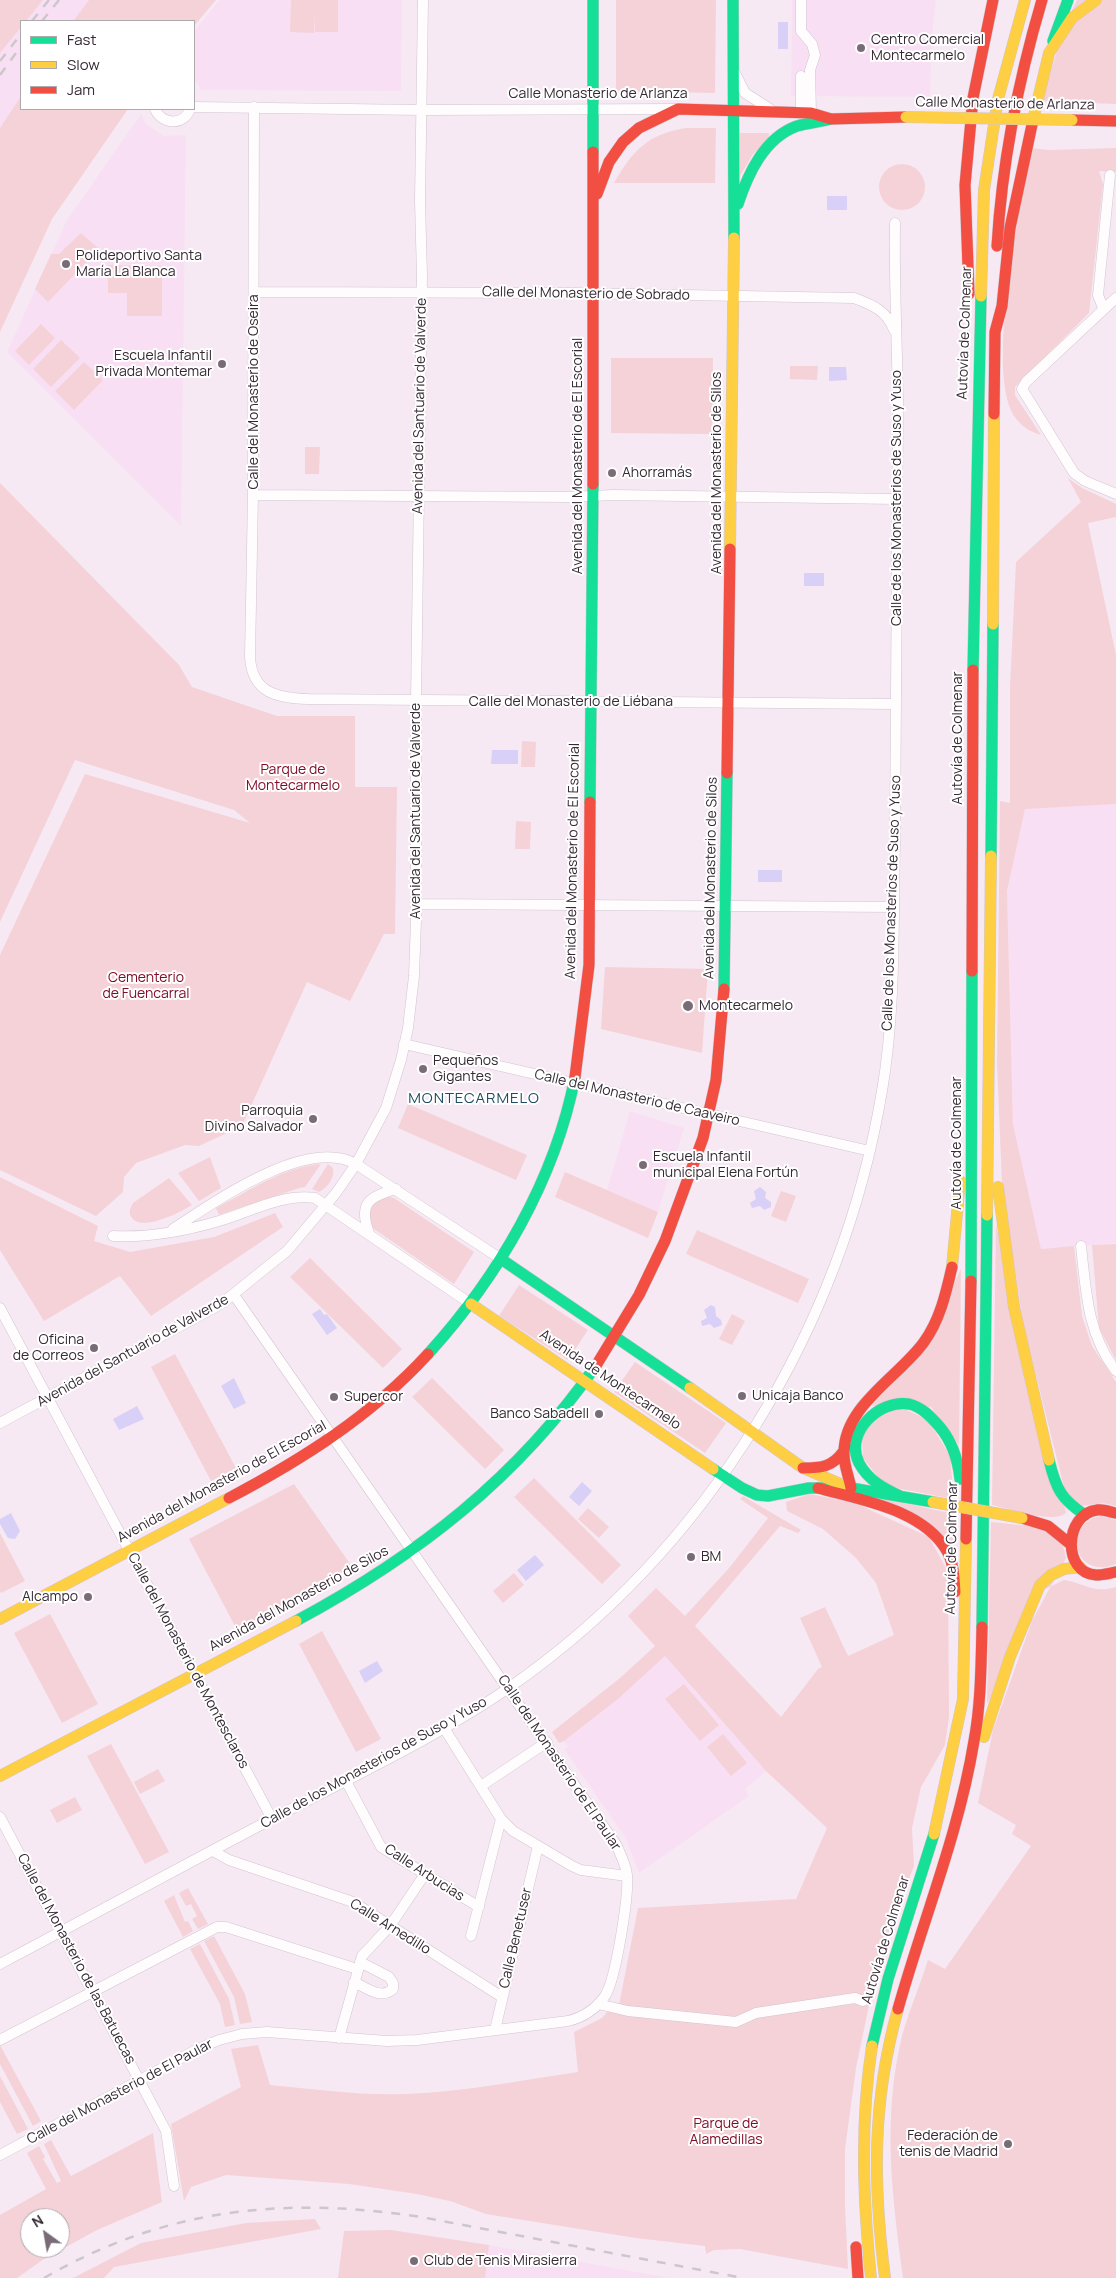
<!DOCTYPE html>
<meta charset="utf-8">
<style>
body{margin:0}
#map{position:relative;width:1116px;height:2278px;overflow:hidden;background:#f6e9f3;font-family:Manrope,sans-serif}
canvas{display:block}
.legend{position:absolute;left:20px;top:20px;width:175px;height:90px;box-sizing:border-box;background:#fff;border:1px solid #aea9ad;margin:0;padding:6px 9px;list-style:none;font-size:15px;color:#352933}
.legend li{display:flex;align-items:center;gap:10px;height:25px}
.legend b{width:25px;border:1px solid #aea9ad}
.north{position:absolute;left:20px;top:2208px;width:50px;height:50px;box-sizing:border-box;background:#fff;border:1px solid #aea9ad;border-radius:50%;rotate:328deg;font-size:14px;font-weight:700;line-height:20px;text-align:center;color:#352933}
.north::after{content:'';display:block;margin:auto;width:18px;height:22px;background:#796c76;clip-path:polygon(50% 0,100% 100%,50% 72%,0 100%)}
</style>
<div id="map">
<canvas width="1116" height="2278"></canvas>
<ul class="legend">
<li><b style="height:6px;background:#16e098"></b>Fast</li>
<li><b style="height:6px;background:#ffcf43"></b>Slow</li>
<li><b style="height:6px;background:#f24e42"></b>Jam</li>
</ul>
<div class="north">N</div>
</div>
<script>
const ctx = document.querySelector('canvas').getContext('2d');
ctx.lineJoin = 'round';
function fill(path, color) {
  ctx.fillStyle = color;
  ctx.fill(path, 'evenodd');
}
function strokePath(path, color, width, dash) {
  ctx.strokeStyle = color;
  ctx.lineWidth = width;
  ctx.lineCap = dash ? 'butt' : 'round';
  ctx.setLineDash(dash || []);
  ctx.stroke(path);
}
function write(font, color, halo, rows, align = 'center') {
  ctx.font = font + ' Manrope,sans-serif';
  ctx.lineWidth = 4;
  ctx.setLineDash([]);
  ctx.textBaseline = 'middle';
  ctx.strokeStyle = halo;
  ctx.fillStyle = color;
  for (const [text, x, y, turn = 0] of rows) {
    ctx.save();
    ctx.translate(x, y);
    ctx.rotate((+turn || 0) * Math.PI / 180);
    ctx.textAlign = isNaN(turn) ? turn : align;
    if (halo) ctx.strokeText(text, 0, 0);
    ctx.fillText(text, 0, 0);
    ctx.restore();
  }
}
fill(new Path2D(`
 M0,0H89L73,21H21V96L0,128Z
 M220,0H402L401,91L201,90L194,79V31Z
 M792,0H936L932,36L930,97L791,96Z
 M141,114L146,124L164,136L186,135L181,526L7,352L67,220Z
 M1116,802V1243L1041,1249L1013,1124L1007,891L1025,808Z
 M630,1111L684,1128L658,1212L607,1190Z
 M665,1656L766,1771L745,1789L749,1796L639,1873L625,1837L564,1749L568,1747L564,1741L618,1699Z
 M489,2245L669,2278H485Z`), '#f9dff4');
fill(new Path2D(`
 M0,0H43L26,21H21V27L0,53Z
 M89,0H216L194,26V21H73Z
 M291,0H338V32H315L314,15V33L290,32Z
 M616,0H716L715,93L616,91Z
 M1077,0H1116V104L1041,101L1066,23Z
 M21,96V109H128L52,219L0,332V128Z
 M686,128H716L715,183H614C633,150 648,134 686,128Z
 M737,133H769V138L753,154L740,176Z
 M1031,148L1049,150L1116,148V172L1099,171L1103,184L1089,313L1015,387V395L1041,435C1029,431 1022,427 1014,416C985,368 1021,204 1031,148Z
 M879 187a23 23 0 1 1 46 0a23 23 0 1 1-46 0Z
 M81,233L99,249L48,302L35,289L51,254H59Z
 M108,265L162,266V316H127V293H108Z
 M41,324L55,338L29,365L15,351Z
 M61,340L80,358L51,387L33,369Z
 M611,358H713L712,434L611,433Z
 M84,362L103,380L74,410L55,391Z
 M790,366H818L817,380L790,379Z
 M305,447H320L319,474H305Z
 M1068,478L1082,488L1116,504V517L1088,523L1116,655V804L1025,809L1007,891L1013,1124L1041,1249L1074,1246L1082,1316L1092,1346L1116,1382V1506L1103,1503L1080,1506L1066,1495L1023,1324L1002,1184L997,1063L1000,801L1010,803V687L1016,562L1081,502Z
 M0,483L179,665L192,687L277,716H355V787H397L395,934H384L350,1001L307,982L242,1126L199,1146L185,1145L136,1163L124,1177L123,1192L96,1216L0,1170V955L85,774L250,823L234,810L75,760L0,922Z
 M522,741L536,742L535,767H521Z
 M516,821L531,822L530,849H515Z
 M605,967L708,969L702,1053L601,1029Z
 M408,1104L527,1155L516,1180L398,1128Z
 M210,1157L221,1188L199,1201L178,1173Z
 M321,1164L305,1187L299,1188L219,1215L216,1208C249,1191 283,1167 321,1164Z
 M328,1164L333,1168C335,1178 327,1188 319,1192L312,1189Z
 M565,1172L658,1212L648,1238L555,1197Z
 M0,1177L98,1226L94,1241L130,1252L214,1237L275,1213L283,1227L151,1316L120,1276L44,1321L0,1250Z
 M169,1178L192,1205C181,1212 142,1232 132,1218C128,1213 130,1208 133,1203Z
 M781,1191L796,1196L786,1222L771,1216Z
 M387,1196L394,1198L474,1252L454,1284L374,1229L368,1221L369,1205Z
 M996,1225L1066,1513C1054,1524 1008,1509 992,1505Z
 M697,1230L809,1279L798,1303L686,1254Z
 M1116,1244V1360L1099,1328L1092,1245Z
 M310,1258L402,1349L383,1368L290,1277Z
 M961,1269L959,1445L931,1407L871,1406L918,1357Z
 M519,1285L588,1330L568,1360L499,1316Z
 M732,1314L745,1321L732,1345L719,1339Z
 M175,1354L236,1468L211,1481L151,1367Z
 M635,1362L726,1423L705,1453L614,1392Z
 M432,1378L504,1450L485,1469L412,1397Z
 M900,1407L928,1420L950,1456L954,1499L885,1486L863,1458L862,1436L871,1421Z
 M534,1478L621,1565L602,1584L514,1497Z
 M294,1484L353,1568L237,1630L189,1539Z
 M810,1494L855,1503L929,1537L948,1572L949,1717L945,1745L921,1787L912,1828L914,1866L891,1925L874,1981L856,2068L845,2149V2206L848,2269L740,2249L714,2250L706,2254L705,2246L636,2238L486,2214L450,2201L417,2194L349,2184L226,2175L191,2187L184,2201L171,2124L241,2087L231,2049L258,2045L270,2085C315,2089 362,2096 407,2094C464,2092 522,2080 578,2072L574,2032L602,2018L614,2004L619,2005L638,1908L796,1899L827,1828L766,1771L665,1656L618,1699L564,1741L559,1743L552,1732L620,1678L655,1646L628,1616L656,1588L685,1616L730,1567L768,1518L740,1499L743,1496L801,1530L798,1533L780,1526L695,1626L781,1717L818,1669L822,1667L800,1618L825,1607L848,1656L894,1635L876,1583L856,1558L823,1529L787,1511L786,1502Z
 M871,1496L954,1514L955,1554Z
 M588,1508L609,1527L599,1538L578,1519Z
 M1101,1516L1116,1520V1564C1075,1581 1060,1524 1101,1516Z
 M991,1522L1040,1527L1062,1542L1066,1558L987,1704Z
 M0,1533L25,1581L1,1593L0,1591Z
 M514,1573L524,1585L503,1603L493,1591Z
 M1064,1580C1085,1583 1093,1594 1116,1587V2278H903C892,2194 882,2120 902,2036C909,2011 920,1985 928,1960L945,1969L1031,1846L1012,1834L1016,1825L978,1803L993,1730L1043,1590Z
 M50,1614L98,1704L62,1723L14,1633Z
 M322,1631L381,1739L356,1752L299,1644Z
 M684,1684L719,1725L700,1741L665,1699Z
 M723,1734L747,1763L731,1776L707,1747Z
 M111,1744L169,1852L145,1864L87,1756Z
 M158,1769L165,1781L140,1794L134,1782Z
 M75,1797L82,1810L57,1823L50,1810Z
 M188,1888L208,1924L198,1929L192,1919L197,1916L191,1904L186,1906L179,1893Z
 M174,1895L185,1922L188,1921L193,1931L183,1937L164,1901Z
 M214,1936L245,1994L252,2022L240,2024L234,1997L204,1941Z
 M200,1944L229,1999L235,2025L225,2027L220,2004L190,1949Z
 M0,2045L41,2121L33,2126L0,2064Z
 M0,2076L28,2129L17,2134L0,2102Z
 M153,2133L162,2202L97,2230L44,2259L17,2278H0V2215L46,2189L27,2153L39,2146L45,2157L43,2159L57,2183L61,2181L44,2144L51,2140L71,2176ZM30,2218H60V2248H30Z
 M315,2219L321,2229L114,2267L104,2278H73L141,2243L246,2223Z
 M391,2230L489,2245L485,2278H338L344,2231Z`), '#f5d2d8');
fill(new Path2D(`
 M778,22H788V49H778Z
 M827,196H847V210H827Z
 M829,367H846L847,380L829,381Z
 M804,573H824V586H804Z
 M492,750H518V764H491Z
 M758,870H782V882H758Z
 M760,1187L766,1192L765,1198L771,1202V1207L764,1210L760,1206L752,1208L750,1203L756,1199L754,1191Z
 M711,1305L715,1307L716,1316L721,1320L722,1325L714,1328L710,1324L702,1326L701,1321L707,1318L704,1310Z
 M320,1309L324,1315L327,1314L337,1328L327,1335L312,1314Z
 M234,1378L246,1403L234,1409L221,1386Z
 M137,1406L144,1419L119,1430L113,1419Z
 M582,1482L592,1491L579,1506L569,1497Z
 M11,1513L20,1531L15,1539L8,1538L0,1524V1519Z
 M535,1555L544,1565L526,1581L517,1570Z
 M377,1661L383,1671L365,1683L359,1671Z`), '#d8d0f6');
const street = new Path2D(`
 M801,0V31L812,44L815,55L810,70L811,113
 M735,73L745,93L770,109
 M194,107L422,110L675,109
 M254,107L253,495L250,657C252,693 277,698 308,699L896,704
 M155,109C162,125 184,126 190,109
 M801,112V76
 M255,292L573,293L854,298C873,305 887,311 894,330
 M1116,298L1026,382L1022,389L1074,473L1085,481L1116,494
 M1103,308L1098,295L1110,175
 M253,495L570,497L613,495L896,499
 M416,904L894,907
 M404,1044L870,1151
 M173,1229C215,1202 306,1136 356,1164L501,1259
 M369,1233C358,1203 369,1197 396,1189
 M113,1236C149,1238 185,1231 219,1221C250,1212 283,1193 315,1198L471,1304
 M1081,1246C1086,1290 1087,1334 1116,1371
 M0,1308L272,1819
 M0,1423L221,1304L287,1251L336,1193L356,1164L386,1108L401,1060L408,1028L414,976L416,920V701L422,276L420,201L423,0
 M444,1728L501,1819L513,1831L572,1866L581,1870L627,1876
 M346,1781L381,1847L479,1907
 M481,1786L547,1742
 M0,1817L166,2131L174,2186
 M213,1851L229,1860L353,1902L502,1997
 M471,1936L501,1819
 M0,1964C91,1916 182,1866 274,1818C353,1776 436,1738 510,1687C708,1549 842,1328 882,1091C896,1009 893,924 895,841C897,694 896,548 898,401C897,341 894,282 895,223
 M354,1982C367,1988 381,2000 393,1989V1983L389,1977L360,1962
 M598,2004L628,2011L736,2022L756,2013L855,1998L863,2001
 M495,2030L538,1846
 M339,2038L362,1956L390,1926L425,1874
 M0,2040L217,1927H226L357,1969
 M0,2155L198,2049L219,2040L242,2034L267,2032L387,2041L417,2040L568,2021C584,2017 596,2009 605,1996C616,1979 629,1895 627,1875C626,1865 621,1856 617,1846L234,1295`);
const fast = new Path2D(`
 M593,0V152
 M733,0L734,238
 M1053,41L1068,0
 M738,204C748,174 764,138 797,126C808,123 820,122 831,119
 M973,670L981,296
 M590,802L593,484
 M991,856L993,624
 M724,989L727,773
 M501,1259L690,1388
 M971,1281L972,971
 M428,1354C498,1277 555,1180 575,1077
 M1049,1460C1056,1489 1061,1499 1085,1515
 M713,1469L742,1488L757,1495L768,1496L809,1488H851L933,1502
 M900,1496C883,1488 868,1480 859,1463C844,1433 879,1399 909,1404C922,1407 931,1417 939,1426C952,1441 958,1460 960,1479
 M296,1621C417,1556 518,1478 597,1364
 M982,1627L987,1215
 M872,2046L888,1979L934,1834`);
const slow = new Path2D(`
 M1033,120L1049,53L1072,18L1096,0
 M981,296L984,190L998,99L1025,0
 M730,549L734,238
 M993,624L994,414
 M998,1187L1014,1307L1049,1460
 M987,1215L991,856
 M952,1267L960,1181
 M471,1304L713,1469
 M690,1388L803,1468L843,1485
 M0,1619L229,1498
 M984,1737L1010,1657L1040,1585L1051,1575L1064,1569L1080,1567
 M0,1776L296,1621
 M934,1834L963,1699L966,1539
 M871,2278C863,2200 860,2123 872,2046
 M885,2278C873,2184 872,2101 898,2009`);
const jam = new Path2D(`
 M1072,120L1116,121
 M597,194L609,162L623,142L639,128L678,109L811,113L831,119L906,117
 M997,246C1002,162 1018,81 1042,0
 M969,294L965,185L973,98L993,0
 M994,414L995,332L1002,306L1010,228L1033,120
 M593,484V152
 M727,773L730,549
 M972,971L973,670
 M575,1077L589,965L590,802
 M597,1364L639,1295L665,1241L703,1138L716,1080L724,989
 M803,1468C821,1468 832,1467 843,1452
 M818,1488C860,1500 923,1509 947,1551C954,1563 954,1579 955,1592
 M851,1488C849,1477 844,1466 844,1454C843,1406 899,1377 924,1342C940,1320 946,1293 952,1267
 M229,1498C303,1459 371,1416 428,1354
 M1116,1513C1110,1512 1102,1509 1097,1510C1064,1514 1062,1573 1096,1575C1103,1575 1110,1573 1116,1572
 M1022,1518L1048,1526L1069,1543
 M966,1539L971,1281
 M898,2009C923,1920 959,1833 974,1741C981,1704 981,1665 982,1627
 M856,2247L858,2278`);
strokePath(street, '#d0c5ce', 11);
strokePath(fast, '#d0c5ce', 12);
strokePath(slow, '#d0c5ce', 12);
strokePath(jam, '#d0c5ce', 12);
strokePath(street, '#fefcfd', 10);
strokePath(fast, '#16e098', 11);
strokePath(slow, '#ffcf43', 11);
strokePath(jam, '#f24e42', 11);
strokePath(new Path2D(`
 M32,21L49,0
 M42,21L59,0
 M0,61L21,34
 M0,75L21,46
 M44,2278C165,2208 285,2196 421,2217L743,2278`), '#cbc7ca', 2.5, [9, 9]);
const slowBridge = new Path2D(`
 M906,117L1072,120
 M933,1502L1022,1518`);
strokePath(slowBridge, '#d0c5ce', 12, []);
strokePath(slowBridge, '#ffcf43', 11);
for (const [x, y, r, color] of [
 [861,48,5,"#796c76"],
 [66,264,5,"#796c76"],
 [222,364,5,"#796c76"],
 [612,473,5,"#796c76"],
 [688,1006,6,"#796c76"],
 [423,1069,5,"#796c76"],
 [313,1119,5,"#796c76"],
 [643,1165,5,"#796c76"],
 [94,1348,5,"#796c76"],
 [742,1396,5,"#796c76"],
 [334,1397,5,"#796c76"],
 [599,1414,5,"#796c76"],
 [691,1557,5,"#796c76"],
 [88,1597,5,"#796c76"],
 [1008,2144,5,"#796c76"],
 [414,2261,5,"#796c76"]
]) {
  const dot = new Path2D();
  dot.arc(x, y, r, 0, 2 * Math.PI);
  ctx.fillStyle = color;
  ctx.fill(dot);
  strokePath(dot, '#fff', 2);
}
write('14px', '#352933', '#fff', [
 ["Centro Comercial",871,40],
 ["Montecarmelo",871,56],
 ["Polideportivo Santa",76,256],
 ["María La Blanca",76,272],
 ["Escuela Infantil",212,356,"right"],
 ["Privada Montemar",212,372,"right"],
 ["Ahorramás",622,473],
 ["Montecarmelo",699,1006],
 ["Pequeños",433,1061],
 ["Gigantes",433,1077],
 ["Parroquia",303,1111,"right"],
 ["Divino Salvador",303,1127,"right"],
 ["Escuela Infantil",653,1157],
 ["municipal Elena Fortún",653,1173],
 ["Oficina",84,1340,"right"],
 ["de Correos",84,1356,"right"],
 ["Unicaja Banco",752,1396],
 ["Supercor",344,1397],
 ["Banco Sabadell",589,1414,"right"],
 ["BM",701,1557],
 ["Alcampo",78,1597,"right"],
 ["Federación de",998,2136,"right"],
 ["tenis de Madrid",998,2152,"right"],
 ["Club de Tenis Mirasierra",424,2261]
], 'left');
write('14px', '#352933', '#fff', [
 ["Calle Monasterio de Arlanza",598,94],
 ["Calle Monasterio de Arlanza",1005,104,1],
 ["Calle del Monasterio de Sobrado",586,294,1],
 ["Autovía de Colmenar",965,333,-88],
 ["Calle del Monasterio de Oseira",254,392,-90],
 ["Avenida del Santuario de Valverde",420,406,-89],
 ["Avenida del Monasterio de El Escorial",578,456,-90],
 ["Avenida del Monasterio de Silos",717,473,-90],
 ["Calle de los Monasterios de Suso y Yuso",897,498,-90],
 ["Calle del Monasterio de Liébana",571,702],
 ["Autovía de Colmenar",958,738,-90],
 ["Avenida del Santuario de Valverde",416,811,-90],
 ["Avenida del Monasterio de El Escorial",573,861,-89],
 ["Avenida del Monasterio de Silos",711,878,-89],
 ["Calle de los Monasterios de Suso y Yuso",892,903,-88],
 ["Calle del Monasterio de Caaveiro",637,1098,13],
 ["Autovía de Colmenar",957,1143,-90],
 ["Avenida del Santuario de Valverde",133,1351,-29],
 ["Avenida de Montecarmelo",610,1380,34],
 ["Avenida del Monasterio de El Escorial",222,1482,-29],
 ["Autovía de Colmenar",952,1548,-89],
 ["Avenida del Monasterio de Silos",299,1599,-29],
 ["Calle del Monasterio de Montesclaros",188,1661,62],
 ["Calle de los Monasterios de Suso y Yuso",374,1763,-29],
 ["Calle del Monasterio de El Paular",559,1763,56],
 ["Calle Arbucias",424,1873,33],
 ["Calle Arnedillo",390,1927,32],
 ["Calle Benetuser",516,1938,-77],
 ["Autovía de Colmenar",886,1940,-73],
 ["Calle del Monasterio de las Batuecas",76,1959,62],
 ["Calle del Monasterio de El Paular",120,2092,-28]
]);
write('14px', '#810d29', '#fff', [
 ["Parque de",293,770],
 ["Montecarmelo",293,786],
 ["Cementerio",146,978],
 ["de Fuencarral",146,994],
 ["Parque de",726,2124],
 ["Alamedillas",726,2140]
]);
ctx.letterSpacing = '1px';
write('15px', '#1d4d60', '#fff', [
 ["MONTECARMELO",474,1099]
]);
ctx.letterSpacing = '0px';
</script>
